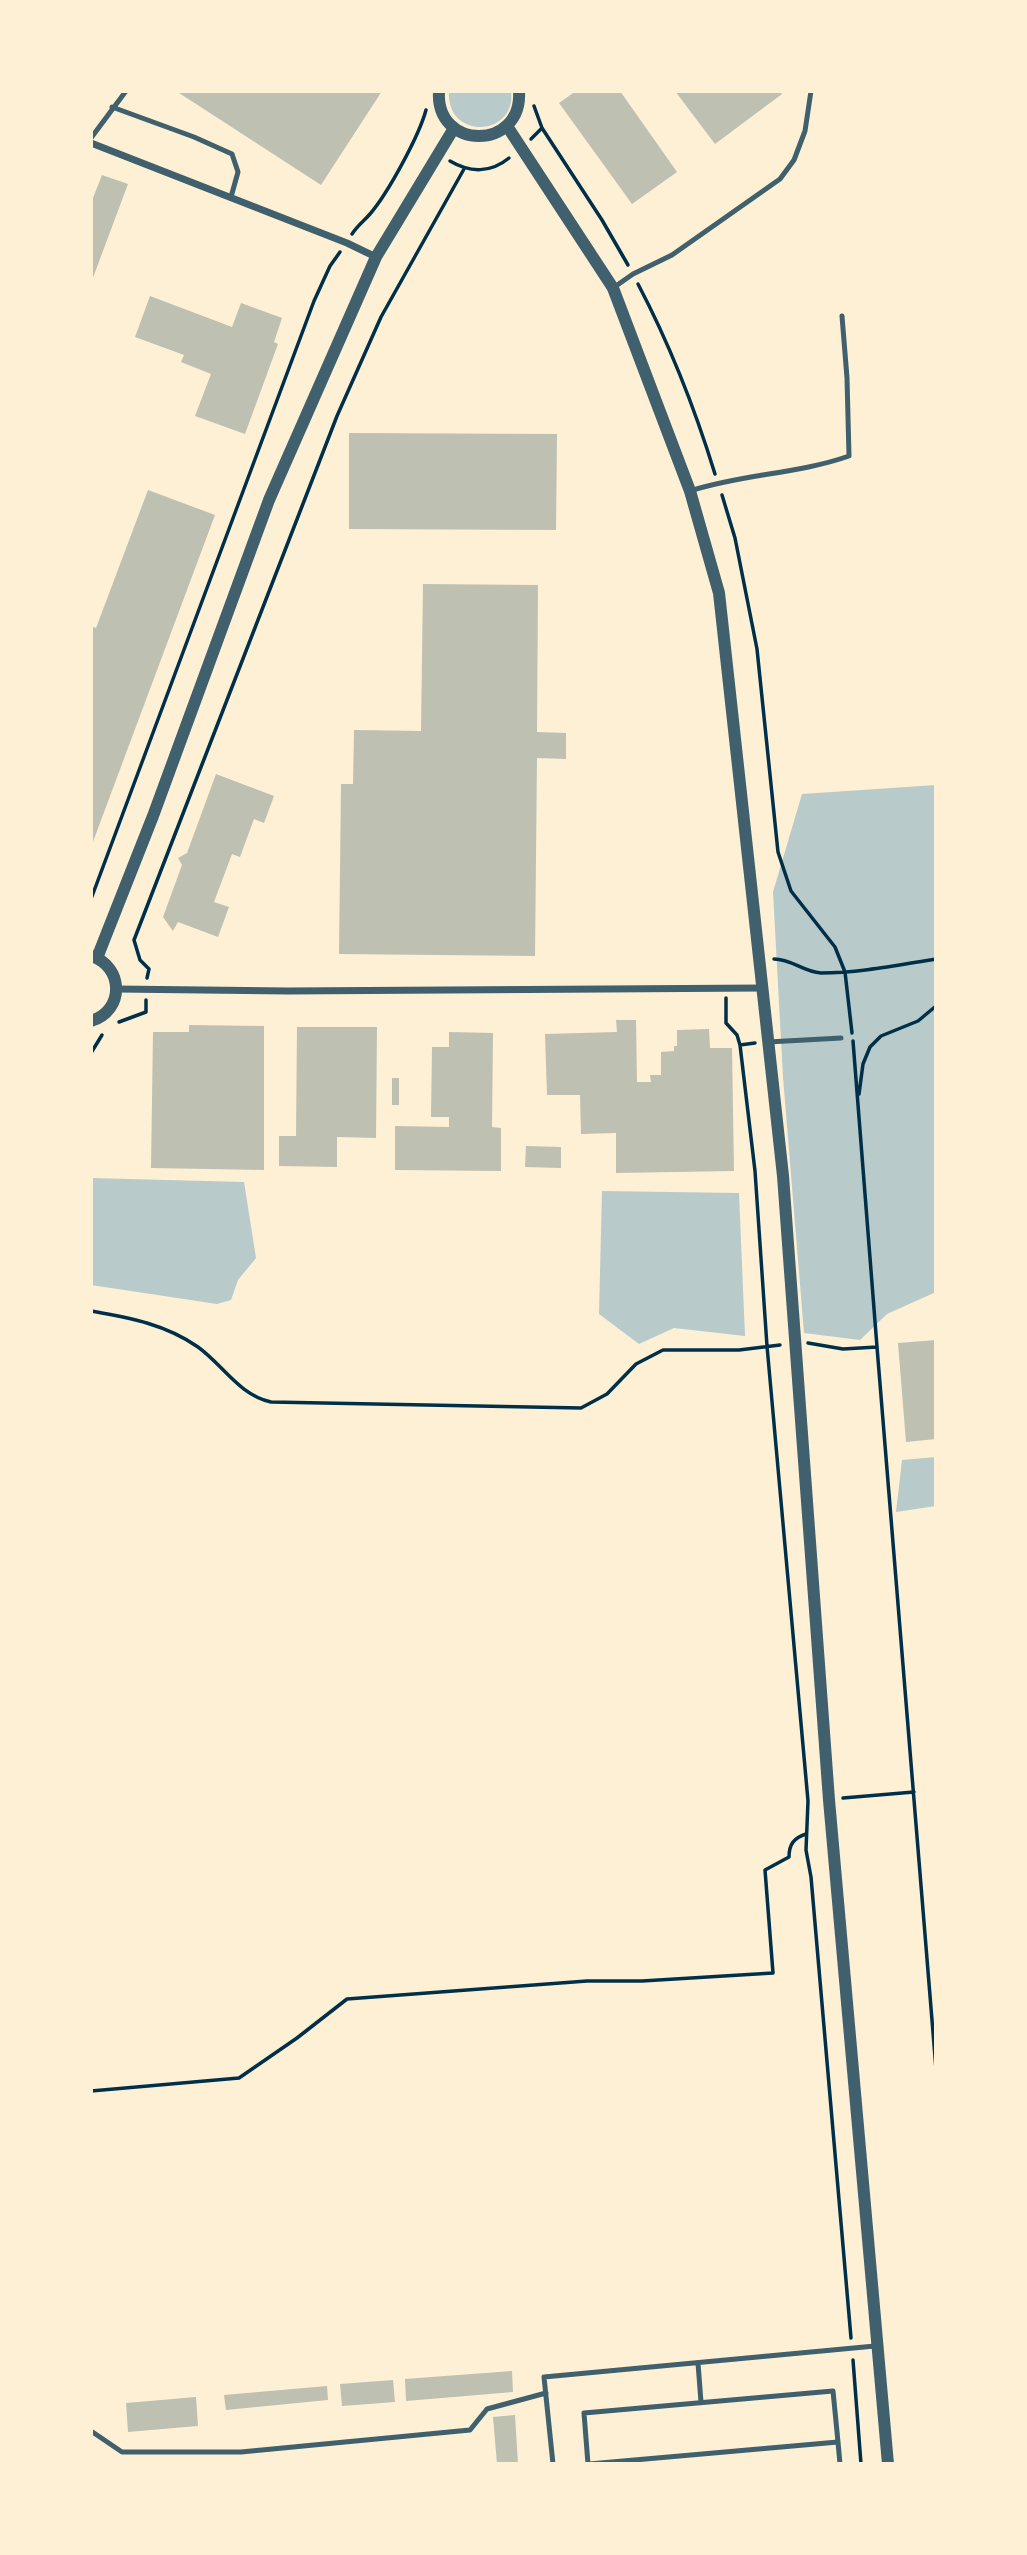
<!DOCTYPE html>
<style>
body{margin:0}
#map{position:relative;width:1027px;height:2555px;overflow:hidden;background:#fdf0d5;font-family:Karla,sans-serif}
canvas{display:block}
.frame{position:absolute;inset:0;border:93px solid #fdf0d5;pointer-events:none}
</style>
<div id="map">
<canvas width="1027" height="2555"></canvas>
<div class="frame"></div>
</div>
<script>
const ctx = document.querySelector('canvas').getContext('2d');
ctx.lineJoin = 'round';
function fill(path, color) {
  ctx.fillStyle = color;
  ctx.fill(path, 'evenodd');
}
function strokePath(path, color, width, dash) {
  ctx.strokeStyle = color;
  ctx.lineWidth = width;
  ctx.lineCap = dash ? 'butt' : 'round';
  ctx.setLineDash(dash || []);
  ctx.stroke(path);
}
fill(new Path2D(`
 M449,91H511C517,137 446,141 449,91Z
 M936,785V1292L887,1314L860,1340L804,1333L783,1077L773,892L802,794Z
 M91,1178L244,1182L256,1258L238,1280L231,1300L217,1304L91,1285Z
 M602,1191L739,1193L745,1336L674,1328L639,1344L599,1314Z
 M936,1457V1506L896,1512L902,1460Z`), '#b9caca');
fill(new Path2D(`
 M176,91H382L321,185Z
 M576,91H620L677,172L632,204L559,103Z
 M675,91H780L782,94L715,144Z
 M102,175L128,184L91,283V203Z
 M150,296L232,327L241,303L282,318L274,342L278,344L245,434L195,416L211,374L181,362L184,355L135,337Z
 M349,433L557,434L556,530L349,529Z
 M148,490L215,515L91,847V626L96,628Z
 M423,584L538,585L537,732L566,733V759L537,758L535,956L339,954L341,784H353L354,730L421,731Z
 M216,774L274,796L264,823L254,819L240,857L232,854L214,902L229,907L218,937L178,922L173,931L163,917L182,865L178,858L187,853Z
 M616,1020H636L637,1082H651L650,1075H661V1052L674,1051V1046H677V1030L709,1029L710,1048H732L734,1171L616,1173V1133L581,1134L580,1095H547L545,1034L617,1032Z
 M189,1025L264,1026V1170L151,1168L153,1032H189Z
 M297,1027H377L376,1138L337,1137V1167L279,1166V1136H296Z
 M449,1032L493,1033L492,1127L501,1128V1171L395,1170V1126L449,1127V1117H431L432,1047H449Z
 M392,1078H399V1105H392Z
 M526,1146L561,1147V1168L525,1167Z
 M936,1340V1439L906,1442L898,1343Z
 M512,2371L513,2392L406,2401L405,2379Z
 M393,2380L395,2402L342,2406L340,2384Z
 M327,2386L328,2400L226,2410L224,2395Z
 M196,2397L198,2426L128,2432L126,2403Z
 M515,2415L518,2464H497L493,2417Z`), '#bec0b2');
strokePath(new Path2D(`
 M534,106L542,128L602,220L628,265
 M531,139L542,128
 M450,161C470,173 491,173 509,158
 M352,234C358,225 364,221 370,214C388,193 419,136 426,110
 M638,284C670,345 695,409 715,474
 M722,495L735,538L757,649L778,852L791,891L835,947L845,972L852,1033
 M91,899L314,301L330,266L340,252
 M774,959C792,959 803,972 821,973C859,973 898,965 936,959
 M147,978L149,969L140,960L134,940L337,416L381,317L464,169
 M726,998V1023L737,1035L740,1045L755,1171L767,1346L808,1801L806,1850L811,1877L851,2338
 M119,1022L146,1012V1000
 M740,1045L755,1043
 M91,1053L102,1035
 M859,1094L863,1064L870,1047L881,1036L918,1021L936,1006
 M91,1311C130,1318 165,1324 198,1347C223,1365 239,1395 271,1402L581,1408L607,1394L636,1364L663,1350H739L780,1345
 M808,1343L843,1349L877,1347L853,1041
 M877,1347L936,2069
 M843,1798L914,1792
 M91,2091L239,2078L297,2038L347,1999L587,1981H642L773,1973L765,1870L789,1857C789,1844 794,1838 806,1834
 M853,2360L861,2464`), '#003049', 3.5);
strokePath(new Path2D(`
 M112,107L194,137L232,154L238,172L231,197
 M91,138L126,91
 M613,288L633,274L672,255L780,179L794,160L805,131L811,91
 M690,491C742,474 798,474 849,456L847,378L842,316
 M768,1042L841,1038
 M698,2363L701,2402
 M91,2431L122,2452H241L470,2430L487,2409L546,2393
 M838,2442L840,2464
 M553,2464L544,2377L875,2346
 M588,2464L584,2413L833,2391L838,2442L589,2464`), '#3f606c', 5);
strokePath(new Path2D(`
 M91,143L347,243L376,257
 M117,989L288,991L763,988`), '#3f606c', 7);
strokePath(new Path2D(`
 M439,91C435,151 523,151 519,91
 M507,126L613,288L690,491L719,593L783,1176L829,1800L888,2464
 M91,956C124,966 125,1011 91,1021
 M97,958L153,816L269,500L376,257L454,128`), '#3f606c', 12);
</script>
